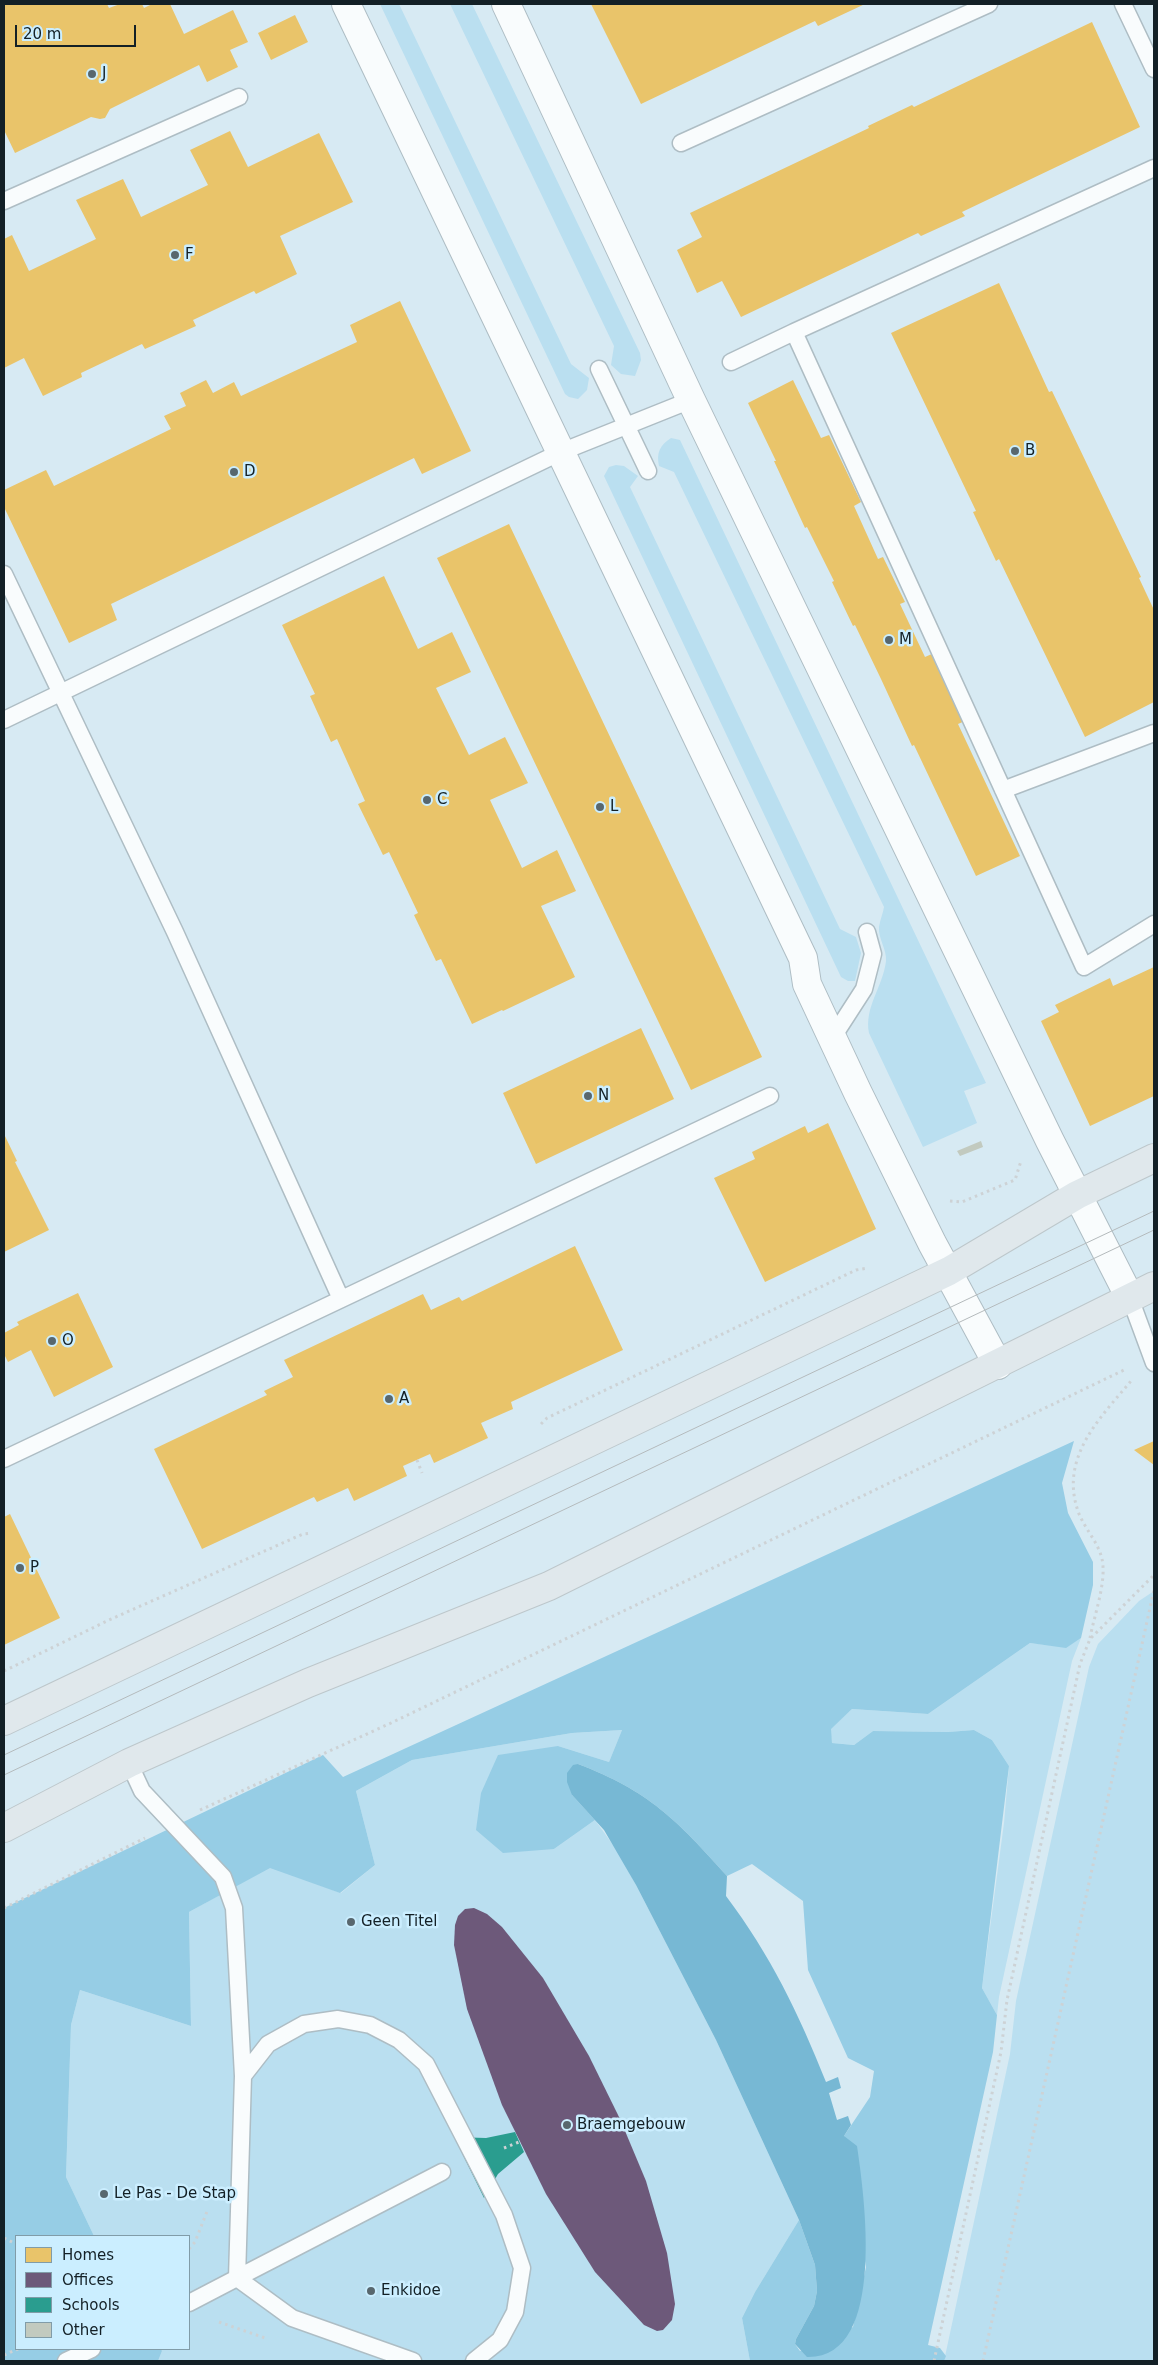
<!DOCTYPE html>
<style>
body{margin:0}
#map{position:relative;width:1158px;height:2365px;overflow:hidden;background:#d7eaf3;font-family:"DejaVu Sans",sans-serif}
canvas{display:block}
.frame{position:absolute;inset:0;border:5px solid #132026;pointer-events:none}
.legend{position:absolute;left:15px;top:2235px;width:175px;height:115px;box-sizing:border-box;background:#cbeeff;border:1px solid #819ca8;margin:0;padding:6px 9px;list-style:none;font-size:15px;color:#132026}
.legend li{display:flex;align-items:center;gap:10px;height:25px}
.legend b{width:25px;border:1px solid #819ca8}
.scale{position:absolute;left:15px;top:25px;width:121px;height:22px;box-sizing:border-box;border:2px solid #132026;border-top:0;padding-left:6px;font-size:15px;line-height:18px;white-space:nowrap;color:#132026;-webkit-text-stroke:4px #cbeeff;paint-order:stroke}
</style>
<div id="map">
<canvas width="1158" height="2365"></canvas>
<div class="frame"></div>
<ul class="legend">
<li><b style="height:14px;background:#e9c46a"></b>Homes</li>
<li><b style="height:14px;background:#6d597a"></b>Offices</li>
<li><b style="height:14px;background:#2a9d8f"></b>Schools</li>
<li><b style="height:14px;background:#c2cabf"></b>Other</li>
</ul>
<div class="scale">20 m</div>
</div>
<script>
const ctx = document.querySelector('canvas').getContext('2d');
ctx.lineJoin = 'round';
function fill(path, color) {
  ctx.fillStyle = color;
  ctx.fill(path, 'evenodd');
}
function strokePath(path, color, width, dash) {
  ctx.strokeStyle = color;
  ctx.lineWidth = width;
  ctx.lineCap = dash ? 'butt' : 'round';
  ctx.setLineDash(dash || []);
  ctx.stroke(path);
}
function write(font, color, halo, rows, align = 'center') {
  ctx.font = font + ' "DejaVu Sans",sans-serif';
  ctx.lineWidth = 5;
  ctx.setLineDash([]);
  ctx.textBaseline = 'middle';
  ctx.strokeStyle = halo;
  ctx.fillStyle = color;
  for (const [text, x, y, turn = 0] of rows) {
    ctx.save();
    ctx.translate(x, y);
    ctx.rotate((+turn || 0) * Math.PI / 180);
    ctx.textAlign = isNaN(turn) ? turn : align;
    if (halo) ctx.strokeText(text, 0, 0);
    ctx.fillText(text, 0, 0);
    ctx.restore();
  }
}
fill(new Path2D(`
 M380,4H399L571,364L589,378L587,390L578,399L569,397L565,394Z
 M450,4H472L640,353L641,360L635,376L621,374L611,365L614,346Z
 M671,438L680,440L986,1083L964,1091L977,1123L923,1147L869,1033C864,1007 883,987 886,961C887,950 878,938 879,927C880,920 883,913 884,907L674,472L659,466C656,453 660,445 671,438Z
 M616,465L624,466L638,476L630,487L840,929L856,937L861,953L855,981H848L841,977L604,476L609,467Z
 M1154,1591V2361H944L1010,2054L1016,2001L1089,1667L1098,1644L1139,1601Z
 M1081,1638L1072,1661L999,1997L997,2015L982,1988L1004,1823L1009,1766L992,1740L974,1730L948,1732L873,1731L854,1745L832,1743L830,1729L852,1709L928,1714L1030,1643L1066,1647Z
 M622,1730L609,1762L558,1746L554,1849L595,1820L621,1856L716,2040L799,2220L755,2292L742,2318L750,2361H158L162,2351L161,2349H189V2236H94L66,2177L71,2025L80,1990L191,2026L189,1912L270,1867L341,1893L375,1865L356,1791L412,1760L572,1733Z`), '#badff0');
fill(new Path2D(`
 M1074,1441L1062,1483L1068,1513L1093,1562V1585L1081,1638L1066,1648L1030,1643L928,1714L852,1709L831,1729L832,1743L854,1745L873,1731L948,1732L974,1730L992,1740L1009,1766L982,1988L997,2015L993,2052L928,2345L940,2348L946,2356L944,2361H750L742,2318L755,2292L799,2220L815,2265L817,2291L814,2306L796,2339L795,2344L800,2351L853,2327L866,2267L844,2136L870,2097L874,2071L848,2058L808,1970L803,1901L752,1864L727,1876C677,1820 649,1791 578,1764L572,1795L595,1820L554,1849L503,1853L476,1830L481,1793L498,1755L558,1746L609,1762L622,1730L572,1733L412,1760L356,1791L375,1865L340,1893L270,1868L189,1912L191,2026L80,1990L71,2025L66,2177L94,2236H16V2349H161L162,2351L158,2361H4V1908L323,1755L343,1777Z`), '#96cde5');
fill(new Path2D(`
 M578,1764C649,1791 677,1820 727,1876L726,1896C771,1956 798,2012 826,2082L838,2077L841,2088L829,2093L837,2120L848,2116L851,2125L844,2136L857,2146C864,2194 888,2359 807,2357L795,2344L796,2339L814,2306L817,2291L815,2265L799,2220L716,2040L636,1885L604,1830L572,1795L567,1782V1773L573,1765Z`), '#77b8d4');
fill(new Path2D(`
 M4,4H107L109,8L120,4H142L144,8L152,4H170L184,34L233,10L248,42L230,50L238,67L207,82L199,65L110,109L105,118L100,119L91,117L15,153L4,130Z
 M591,4H865L818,26L815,21L641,104Z
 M295,15L308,42L271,60L258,33Z
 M1092,22L1140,127L962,212L965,216L921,236L918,233L741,317L722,281L697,293L677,250L702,237L690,213L869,128L868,126L912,105L914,107Z
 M230,131L248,167L319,133L353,202L280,236L297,274L256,294L254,291L193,320L196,326L145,349L142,344L81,373L82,377L43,396L24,358L4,368V239L12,235L29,271L96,239L76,200L123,179L141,217L208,185L190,150Z
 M999,283L1049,392L1052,391L1141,577L1139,578L1154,610V702L1085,737L999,559L996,561L973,512L976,511L891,333Z
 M400,301L471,451L422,474L414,458L111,604L117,620L69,643L4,507V490L46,470L54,486L171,429L164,416L186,406L180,393L206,380L213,393L234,382L241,396L357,342L350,325Z
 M793,380L821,438L829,435L831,439L861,502L854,506L878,559L883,557L905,602L900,604L925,657L934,653L965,721L958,724L1020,856L976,876L914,745L912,746L881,679L855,625L853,626L832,582L834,581L807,527L805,528L774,461H776L748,403Z
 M509,524L762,1057L691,1090L437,558Z
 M384,576L418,649L452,632L471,672L436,688L469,755L505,737L528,783L490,800L522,868L557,850L576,891L541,906L575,977L503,1011L502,1010L472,1024L441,959L436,961L414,915L418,913L389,852L383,855L358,804L365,801L337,739L331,742L310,696L315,694L282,625Z
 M1154,967V1096L1090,1126L1041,1021L1059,1012L1055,1005L1110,978L1113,986Z
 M641,1028L674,1099L536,1164L503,1093Z
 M828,1123L876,1229L765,1282L714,1178L755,1159L752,1152L805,1126L808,1133Z
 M4,1134L17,1161L15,1162L49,1230L4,1252Z
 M575,1246L623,1350L511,1402L513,1409L481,1423L488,1438L434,1463L430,1454L403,1466L407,1476L354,1501L348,1488L317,1502L314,1497L202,1549L154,1449L267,1395L264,1391L293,1377L284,1360L423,1294L431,1310L459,1297L462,1301Z
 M78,1293L113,1367L54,1397L31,1350L8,1362L4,1354V1333L19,1325L17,1322Z
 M1154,1441V1465L1134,1450Z
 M10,1514L60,1618L4,1645V1517Z`), '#e9c46a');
fill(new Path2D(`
 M474,1908L487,1914L502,1927L543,1978L589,2056L620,2119L646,2181L667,2253L675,2304L672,2320L663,2330L657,2331L644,2325L595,2272L546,2194L502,2105L467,2009L454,1945L455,1925L458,1916L465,1909Z`), '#6d597a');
fill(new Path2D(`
 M515,2132L524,2152L498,2174L484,2198L454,2137L486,2138Z`), '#2a9d8f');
fill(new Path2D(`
 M981,1141L983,1147L960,1156L957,1151Z`), '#c2cabf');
const service = new Path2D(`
 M1123,4L1154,69
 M681,143L989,4
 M1154,168L794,332L1084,967L1154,924
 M4,201L239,97
 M731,362L794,332
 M599,369L648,471
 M4,574L175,932L341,1299
 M4,720L561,452L691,400
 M1003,790L1154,733
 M833,1037L864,989L873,954L867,932
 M1130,1298L1154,1363
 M4,1459L770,1096
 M129,1763L142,1791L223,1877L234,1908L243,2076L237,2278L189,2303
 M243,2076L268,2044L304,2024L338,2019L370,2025L399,2040L426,2064L504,2215L522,2268L515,2312L500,2340L474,2361
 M66,2361L92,2349
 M413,2361L292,2318L237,2278L442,2172`);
const tertiary = new Path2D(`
 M346,4L803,958L807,984L858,1093L932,1243L998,1365
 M506,4L691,400L1050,1141L1130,1298`);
const primary = new Path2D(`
 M4,1721L949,1271L1077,1195L1154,1158
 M4,1828L129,1763L308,1683L549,1586L1154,1286`);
strokePath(service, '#aebdc4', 19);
strokePath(tertiary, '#aebdc4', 30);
strokePath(primary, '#bdc7cb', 30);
strokePath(new Path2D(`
 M950,1201L962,1202L1015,1180L1021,1161
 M541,1424L547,1418L856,1270L868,1268
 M417,1460L422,1473
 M1090,1638C1094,1616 1107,1581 1102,1559C1098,1541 1082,1526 1077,1508C1061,1456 1100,1418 1131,1381
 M4,1671L109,1620L303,1534L312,1533
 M200,1810L391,1723L1124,1370
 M4,1908L145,1838
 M504,2148L519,2142
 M4,2238L16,2244
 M189,2249L195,2242L208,2209
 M219,2322L268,2339
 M4,2355L18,2349
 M934,2361L1001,2052L1007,2000L1080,1664L1090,1639L1154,1575
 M983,2361L1154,1590`), '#cdd2d5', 3, [2.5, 4]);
strokePath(service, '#f9fcfd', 16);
strokePath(tertiary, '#f9fcfd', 28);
strokePath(primary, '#e0e8ec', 28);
strokePath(new Path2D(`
 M4,1755L1154,1211
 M4,1775L1154,1230`), '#b4babc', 1);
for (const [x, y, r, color] of [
 [92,74,5,"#58676e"],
 [175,255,5,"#58676e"],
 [1015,451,5,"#58676e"],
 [234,472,5,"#58676e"],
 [889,640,5,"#58676e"],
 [427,800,5,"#58676e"],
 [600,807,5,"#58676e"],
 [588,1096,5,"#58676e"],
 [52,1341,5,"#58676e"],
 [389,1399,5,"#58676e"],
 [20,1568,5,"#58676e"],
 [351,1922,5,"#58676e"],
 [567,2125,5,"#58676e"],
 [104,2194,5,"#58676e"],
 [371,2291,5,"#58676e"]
]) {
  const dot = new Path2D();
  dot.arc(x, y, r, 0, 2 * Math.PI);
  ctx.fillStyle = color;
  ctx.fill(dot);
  strokePath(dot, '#cbeeff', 2);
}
write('15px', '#132026', '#cbeeff', [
 ["J",102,74],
 ["F",185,255],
 ["B",1025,451],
 ["D",244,472],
 ["M",899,640],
 ["C",437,800],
 ["L",610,807],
 ["N",598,1096],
 ["O",62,1341],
 ["A",399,1399],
 ["P",30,1568],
 ["Geen Titel",361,1922],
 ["Braemgebouw",577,2125],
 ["Le Pas - De Stap",114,2194],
 ["Enkidoe",381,2291]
], 'left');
</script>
